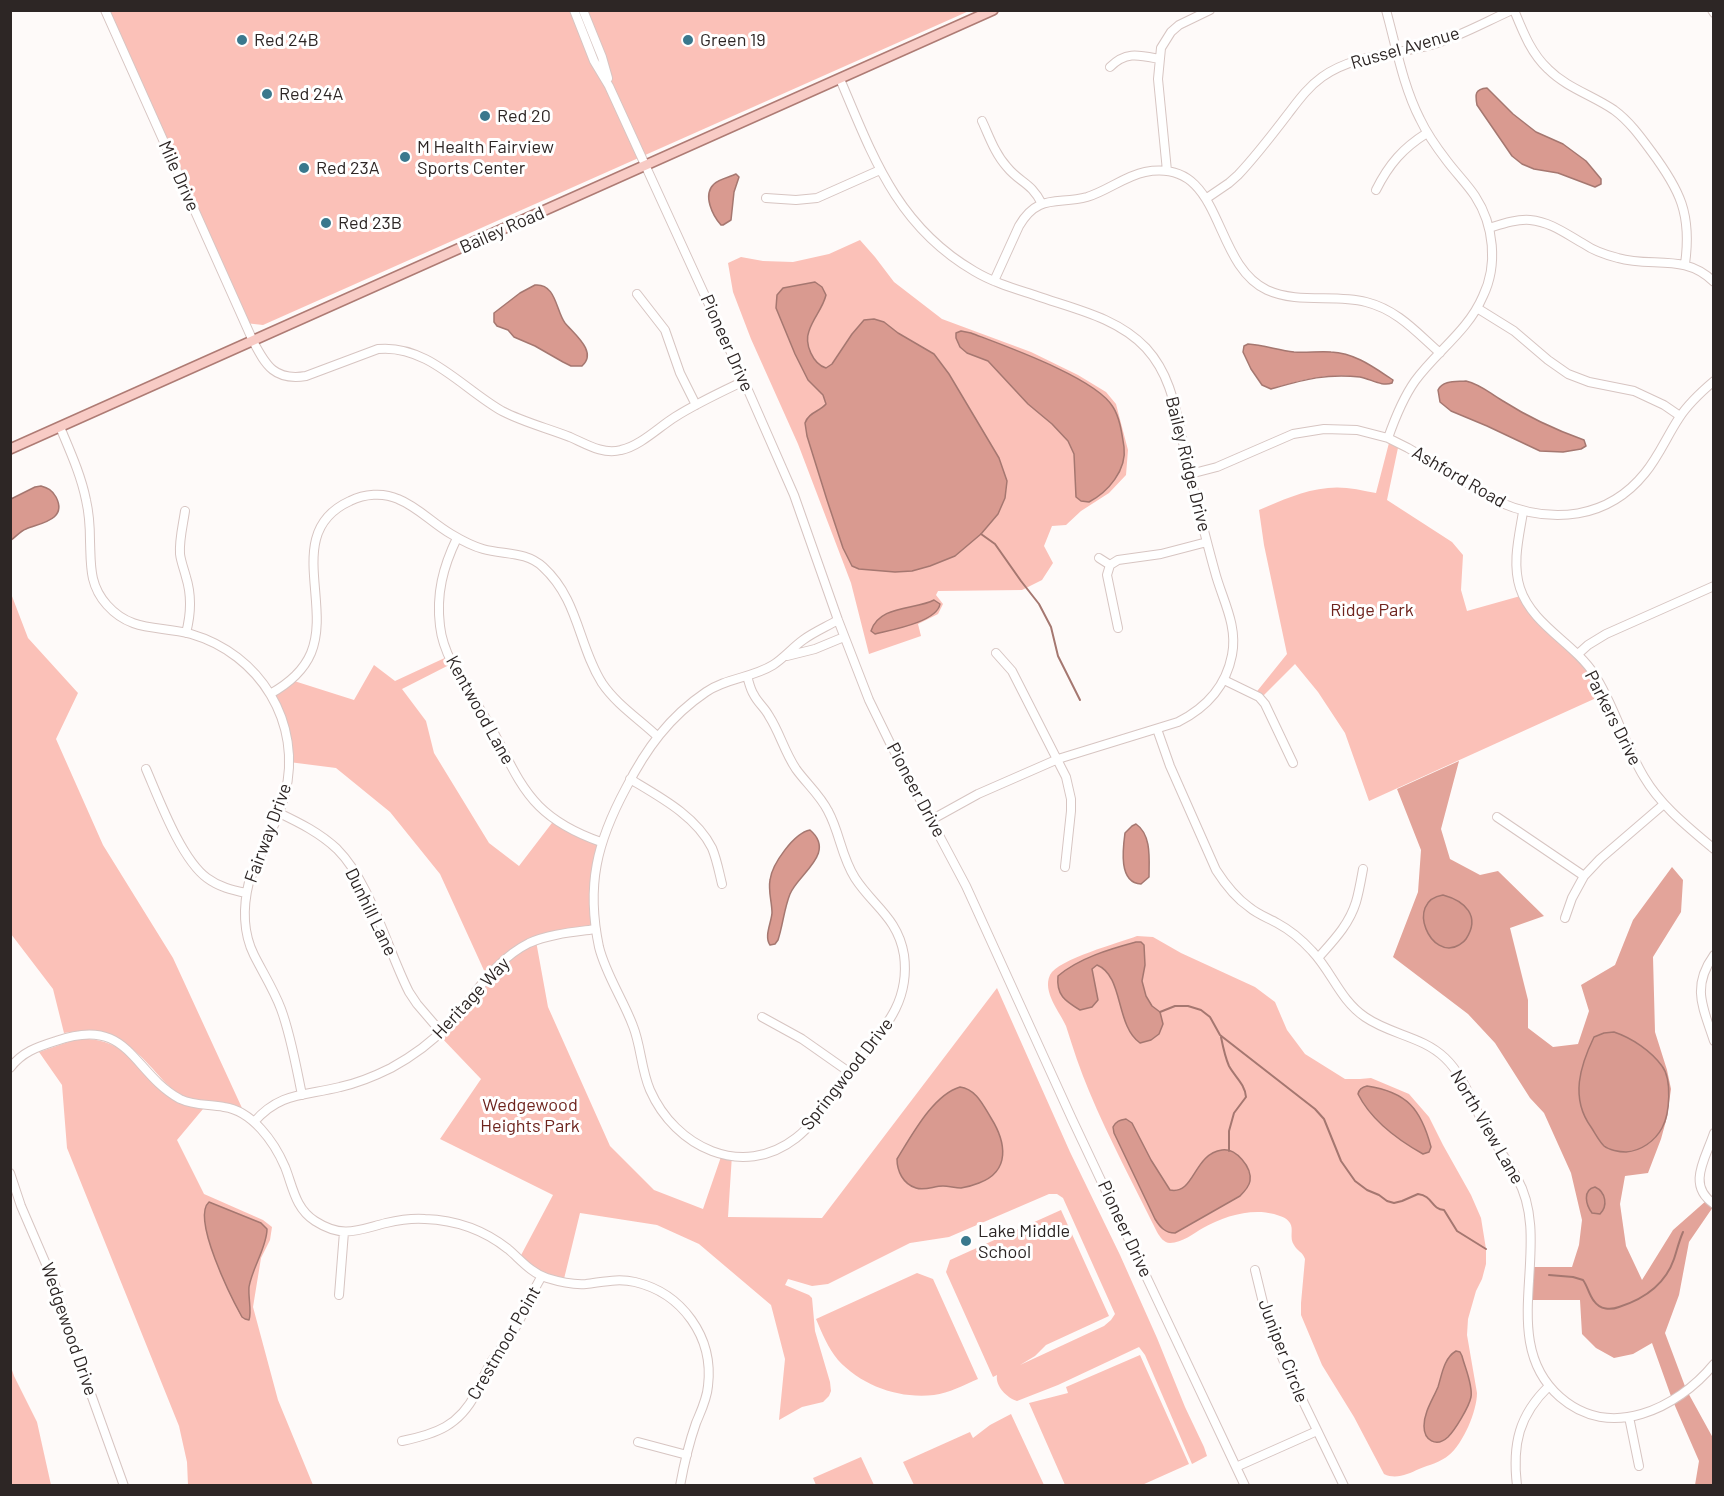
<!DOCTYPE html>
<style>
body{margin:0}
#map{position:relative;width:1724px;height:1496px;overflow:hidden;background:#fefaf9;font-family:Barlow,sans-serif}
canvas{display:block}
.frame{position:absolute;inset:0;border:12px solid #2d2625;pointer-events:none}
</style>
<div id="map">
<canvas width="1724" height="1496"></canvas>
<div class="frame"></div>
</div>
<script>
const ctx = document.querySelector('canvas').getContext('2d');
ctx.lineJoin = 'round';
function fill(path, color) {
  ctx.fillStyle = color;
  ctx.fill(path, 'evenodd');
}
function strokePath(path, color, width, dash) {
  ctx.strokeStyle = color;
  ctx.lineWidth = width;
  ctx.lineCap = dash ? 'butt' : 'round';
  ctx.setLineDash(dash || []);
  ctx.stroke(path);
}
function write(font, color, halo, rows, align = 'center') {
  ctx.font = font + ' Barlow,sans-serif';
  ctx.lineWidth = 6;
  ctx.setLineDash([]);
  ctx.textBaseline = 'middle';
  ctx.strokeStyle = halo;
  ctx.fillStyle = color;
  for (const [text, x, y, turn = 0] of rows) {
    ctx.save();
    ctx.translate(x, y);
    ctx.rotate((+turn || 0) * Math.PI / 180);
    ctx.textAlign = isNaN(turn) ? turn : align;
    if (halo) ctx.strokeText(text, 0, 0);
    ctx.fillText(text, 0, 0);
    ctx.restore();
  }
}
fill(new Path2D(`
 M105,11H969L263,325L245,323Z
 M860,240L875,257L894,282L942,319L1031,352L1078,375L1106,392L1116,404L1128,450L1126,475L1109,493L1081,511L1066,525L1052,526L1044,546L1053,563L1042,580L1022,590L938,591L936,595L943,604L938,614L918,624L921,636L869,654L851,583L798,444L751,339L733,292L728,263L741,257L763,261L793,262L829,254Z
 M1390,439L1399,443L1387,500L1452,542L1463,555L1461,590L1467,611L1524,595L1527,601L1578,654L1605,694L1369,801L1345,733L1318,692L1295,664L1260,699L1254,695L1287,654L1264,545L1259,510C1281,501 1303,490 1328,488C1344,486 1360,490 1376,493Z
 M10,591L28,638L78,693L56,739L103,845L173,958L242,1108C222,1101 199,1104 180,1094C169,1088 161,1078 153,1069C127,1040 104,1026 64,1033L53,989L11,934Z
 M449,656L453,663L402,689L426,721L434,753L489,843L519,866L555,819L601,842L597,859L596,929L536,941L548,1007L610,1146L654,1190L703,1209L722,1154L732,1155L728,1217L822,1218L997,988L1070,1152L1120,1255L1157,1338L1185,1407L1204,1447L1207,1456L1192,1464L1145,1355L1139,1347L1058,1385L1017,1401C1007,1398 995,1386 997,1375L993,1377L946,1272L950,1260L1061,1210L1109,1316L1046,1345L1035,1356L1020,1365L1104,1326L1111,1320L1115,1314L1063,1198L1057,1194H1049L949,1237L910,1243L828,1284L812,1286L788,1279L785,1285L809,1295L812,1298L815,1331L830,1382L831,1391L829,1396L823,1402L802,1407L779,1420L785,1359L771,1305L699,1244L657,1225L580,1213L563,1283L555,1280L519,1259L553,1195L440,1139L481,1079L438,1034L487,977L440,874L390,812L336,768L289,762L288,749L270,694L291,680L354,700L374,665L395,681Z
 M1137,936L1153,937L1181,953L1255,987L1275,1002L1287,1030L1305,1054L1345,1079H1360L1371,1078L1409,1094L1429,1117L1443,1145L1471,1195L1481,1218L1486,1249V1264L1482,1279L1476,1291L1468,1319L1467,1335L1477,1393C1477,1411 1463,1444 1449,1455C1441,1462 1429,1465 1419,1469C1408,1474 1396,1480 1384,1474L1354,1417L1322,1365L1301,1315V1303L1305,1259C1303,1252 1297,1251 1294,1245C1289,1238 1294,1229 1290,1223C1286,1217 1280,1216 1274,1214C1251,1208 1224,1216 1203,1228C1194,1233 1182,1243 1170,1243C1164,1243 1160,1237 1157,1232C1134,1185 1109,1139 1089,1091C1080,1070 1073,1048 1066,1026C1060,1012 1042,992 1050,975C1058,959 1119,943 1137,936Z
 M77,1039C93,1038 112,1042 125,1053C153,1076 163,1103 203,1109L177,1140L204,1194L263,1220L272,1227L270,1240L261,1258L253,1307L278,1400L313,1485H188L187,1462L179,1426L67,1148L62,1085L39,1052Z
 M917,1273L933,1279L978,1379C964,1385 949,1393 934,1395C899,1399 862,1386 838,1360C828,1348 822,1333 816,1319Z
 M1140,1355L1189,1464L1142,1485H1065L1029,1403L1068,1393L1066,1387Z
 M10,1364L14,1376L37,1422L51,1485H11Z
 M1011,1414L1044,1485H914L903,1462L970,1432L973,1438L990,1425Z
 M861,1457L874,1485H816L813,1478Z`), '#fbc1b8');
fill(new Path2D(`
 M1459,761L1441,829L1450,859L1480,875L1498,871L1544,916L1510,928L1528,1000V1028L1553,1047L1578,1044L1589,1011L1581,985L1615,965L1633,920L1672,867L1683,880L1681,912L1653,957L1655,1032L1667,1070L1671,1089L1667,1117L1661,1139L1648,1173L1625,1176L1620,1204L1626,1246L1642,1280L1673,1230L1707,1200L1713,1207L1689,1242L1679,1295L1665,1333L1686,1389L1713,1438V1485H1695L1699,1461L1672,1399L1652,1343L1633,1354L1614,1358L1596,1348L1582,1334L1580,1300H1527L1530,1267H1572L1579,1245L1582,1220L1571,1173L1544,1113L1530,1098L1495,1043L1468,1014L1393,957L1418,892L1421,850L1397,789Z`), '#e3a49a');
const water = new Path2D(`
 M1487,88L1513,114L1536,132L1563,144L1586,161L1601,179V184L1595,187L1558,173L1534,169L1522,164L1512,156L1477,105C1475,94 1475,89 1487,88Z
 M736,174L739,177L734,192L731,220L723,225H721C713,216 702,195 714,184C719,179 730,177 736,174Z
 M815,282L822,287L826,295C823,308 813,318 809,331C804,344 813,364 826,368L832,364L852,334L864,320L874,319L884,322L898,333L934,354L949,374L999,458L1007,481L1005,498L998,514L981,534L955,556L930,566L912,571L895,572L859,569L852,566L843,548L827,500L807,436L805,423C809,412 819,412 826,404L823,395L808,380L795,354L776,308L777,295L783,288Z
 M535,285C556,283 556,311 565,323C574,334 598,352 582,366H571L563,362L535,346L514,337L508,330L497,326L494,322V313L520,293Z
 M961,331L971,333C1005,346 1096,378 1113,407C1120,418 1122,434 1124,447C1127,470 1108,492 1089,502L1081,501L1076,497L1074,454L1068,441L1052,424L1028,404L988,361L967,353L960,347L956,338V333Z
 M1248,344C1263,345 1278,350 1294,352C1306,353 1319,351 1331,352C1354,353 1372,366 1390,378L1393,380L1392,383C1382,387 1371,379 1360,377C1326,373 1303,380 1271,389L1262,385L1251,369L1243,352L1244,346Z
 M1466,381C1482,385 1489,393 1503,401C1528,417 1556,430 1584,440L1586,446L1581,449L1563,452L1540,451L1487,426L1451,411L1440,402L1438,390C1443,380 1456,382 1466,381Z
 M41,486C48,488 52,490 56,497C68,520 40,523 26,529C20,531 16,537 11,540V499L35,487Z
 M934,600L940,604C937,622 891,630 875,634L871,631C879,605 915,610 934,600Z
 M1136,824C1152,835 1149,860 1149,877L1141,884C1118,883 1123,848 1125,833L1132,826Z
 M810,830C837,853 798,874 790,894C784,909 783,925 778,940L775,944L770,945C764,936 771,924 772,913C772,902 768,891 770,880C772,864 794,833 810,830Z
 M1443,895C1465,901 1481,916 1466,939C1464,942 1462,943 1459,945C1431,962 1404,901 1443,895Z
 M1136,942H1141L1144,945L1145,965L1142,981L1146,996L1152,1006L1160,1012L1163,1024L1159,1034L1151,1040L1140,1043C1115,1025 1124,976 1097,965L1092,969L1098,1000L1092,1007L1080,1010C1065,1001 1056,995 1058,976C1079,958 1110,949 1136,942Z
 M1614,1032C1632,1038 1651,1051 1662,1066C1672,1079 1670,1114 1662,1128C1655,1141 1641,1151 1626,1152C1619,1152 1609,1150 1604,1146C1599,1141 1595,1133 1591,1127C1570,1098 1580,1066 1594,1037L1604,1033Z
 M1367,1086C1407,1092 1421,1109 1431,1147L1429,1152L1423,1154C1398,1140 1371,1120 1358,1094C1359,1089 1362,1087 1367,1086Z
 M960,1087C976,1089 983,1105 991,1118C1006,1142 1011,1171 979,1183C974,1185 967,1187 961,1188C955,1188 949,1186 943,1186C934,1186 925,1191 916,1188C903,1184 897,1171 897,1159C912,1135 933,1095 960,1087Z
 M1126,1119L1132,1123L1151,1160L1170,1190C1195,1195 1193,1154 1222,1150C1236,1148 1252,1167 1250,1181C1249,1187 1244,1192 1240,1196L1175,1233C1165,1233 1160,1227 1155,1219L1114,1133L1113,1127C1116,1121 1120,1120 1126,1119Z
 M1595,1187C1606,1192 1608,1206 1600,1214L1592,1213C1586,1205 1582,1190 1595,1187Z
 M209,1202L261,1223L267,1229C267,1247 252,1268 249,1287C248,1297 252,1312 249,1320L245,1319L242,1317C232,1299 191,1218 209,1202Z
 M1456,1351L1460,1352L1462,1356C1465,1368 1473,1385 1471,1397C1469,1407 1455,1430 1448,1437C1436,1448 1424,1440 1424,1426C1424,1412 1433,1399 1438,1387C1442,1374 1444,1358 1456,1351Z`);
fill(water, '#d99a90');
strokePath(water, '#a57770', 1.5);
strokePath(new Path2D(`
 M981,534L995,544L1021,581L1039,604L1051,627L1058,656L1080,700
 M1160,1012L1175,1006H1188L1201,1010L1210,1017L1220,1035L1315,1109L1324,1119L1341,1161L1355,1181L1367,1190L1379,1195L1387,1201L1394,1203L1402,1201L1418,1194C1433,1196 1431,1209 1444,1210L1457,1231L1486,1249
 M1221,1037C1223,1047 1225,1057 1229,1066C1235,1077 1245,1084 1246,1097L1234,1113L1229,1131V1151
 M1549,1275L1573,1277L1583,1280C1588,1287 1589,1295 1594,1301C1600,1310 1611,1310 1619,1307C1644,1299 1665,1285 1674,1259C1677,1250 1679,1241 1683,1232`), '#a57770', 2);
const minor = new Path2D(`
 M105,10L253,341C266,366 275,381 306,376L378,349C427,344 463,389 502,411C523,422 547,428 570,437C586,444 603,455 621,450C640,446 659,427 675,417C697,403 721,392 744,381
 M574,10L594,61L609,86L744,381L794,495L838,620L869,700L890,743L966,886L1072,1119L1245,1486
 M583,10L602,57L608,78
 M1386,10C1396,46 1403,86 1420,119C1427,134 1437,148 1447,161C1456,173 1467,184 1475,196C1494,225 1498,265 1483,296C1468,331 1437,351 1415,381C1403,398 1395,418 1388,438
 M1514,10C1523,32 1531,53 1548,69C1567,88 1592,95 1614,110C1629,121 1640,136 1651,151C1680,190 1692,214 1685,264
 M1712,10L1714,13
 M1110,67C1126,51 1139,55 1159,59
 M840,79C873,157 897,226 974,271C994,283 1016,289 1037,296C1075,309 1118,318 1146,348C1156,359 1164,373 1169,387C1179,415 1183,446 1190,475C1198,507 1206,540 1215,572C1222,599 1238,625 1232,655C1226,686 1206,708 1178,722L1058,759L978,794L931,820
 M982,121C989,136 995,154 1007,167C1020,183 1031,182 1042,204
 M1167,171L1158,79L1161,48L1171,32L1179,25L1210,10
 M1376,190C1389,164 1403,148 1427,133
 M766,198L796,200L817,198L880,170
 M1207,198L1229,183L1238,175C1256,156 1272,135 1288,114C1298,101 1308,87 1322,77C1354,54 1395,55 1431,45C1459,37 1485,22 1512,10
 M1489,228C1502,224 1516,219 1530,220C1551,222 1566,234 1584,244C1594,251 1606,255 1618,258C1652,268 1685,253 1714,282
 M994,281L1019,226C1038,193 1058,205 1087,197C1107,191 1125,176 1145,172C1225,157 1210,263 1267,290C1298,304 1334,294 1366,302C1398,310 1417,333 1440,353
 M637,294L665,330L680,373L696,405
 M1477,308L1514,331L1548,360L1568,374L1589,382L1634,391L1664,405L1680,416
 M60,427C70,451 81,475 86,500C89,513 90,527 90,541C91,565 89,585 107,605C132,633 159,625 191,634C260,654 303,723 285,794C277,825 260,853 249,882C243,906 243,933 254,955C263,973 274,990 281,1009C291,1036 296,1066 302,1095
 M1190,474L1217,467L1293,434L1324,429L1357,430L1388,438L1408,448L1499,502C1552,525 1608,519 1645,473C1659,456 1667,436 1679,418C1688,404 1701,392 1714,381
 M185,511C183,525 179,540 180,554C181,562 184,569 186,577C192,596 191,614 186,633
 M1523,512C1519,537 1512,563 1520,588C1532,625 1574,643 1594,674C1615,706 1624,744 1644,777C1661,806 1688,827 1714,849
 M457,538C443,567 436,594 440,626C444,662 472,693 489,724C505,751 516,783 539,806C556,823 578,834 601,842
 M1099,558L1110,565
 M1118,628L1107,575L1110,565L1118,560L1161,554L1207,542
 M996,653L1012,671L1066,777L1071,799V811L1065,867
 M1578,654L1588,645L1606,634L1714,586
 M787,656L815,649L844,637
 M747,676C749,682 750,689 754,695C758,703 765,708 769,716C780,733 784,751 796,769C806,783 820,795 828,811C840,833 841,856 855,878C873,906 898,918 904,955C911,1007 878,1034 850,1071C832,1093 819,1120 796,1138C742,1180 675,1147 650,1090C641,1069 641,1046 633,1026C623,999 606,975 599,947C586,885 597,842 626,788C646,749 669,717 706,692C726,678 752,678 773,665C784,658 792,648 803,640C814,632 826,627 838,620
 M1224,680L1259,697L1265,704L1293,763
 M270,694C288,684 303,672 311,653C332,603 284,531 350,501C364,494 383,492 398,499C418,507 432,523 451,534C461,540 472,546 483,549C504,555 526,551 543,567C579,600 578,645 602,683C616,704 639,719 657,736
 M1157,729L1170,766L1216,870C1225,884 1236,898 1249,907C1257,914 1268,918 1277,923C1290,930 1302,940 1312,951C1332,972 1340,1000 1365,1017C1391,1035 1422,1036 1445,1058C1465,1077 1472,1105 1486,1128C1495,1145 1508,1160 1517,1178C1555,1245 1495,1340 1560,1397C1610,1441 1677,1409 1714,1364
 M146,769C159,799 181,859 207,878C219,887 232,890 246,893
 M630,779C660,797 696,816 712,848C717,860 719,872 722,884
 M279,813C300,823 320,833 337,849C371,883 387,949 409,992L417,1004L441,1032
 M1497,817L1584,876
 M1565,918L1572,898L1584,876L1600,859L1664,804
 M1714,955C1691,987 1703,1007 1714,1041
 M1318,958C1333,941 1349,925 1356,902C1359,892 1361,880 1363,869
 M762,1017L802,1039L849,1072
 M10,1068C22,1052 37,1047 56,1041C130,1015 131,1072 180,1099C195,1106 209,1104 224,1107C239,1109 251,1118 261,1129C271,1140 279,1153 285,1167C293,1187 295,1208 315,1221C343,1239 358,1230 386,1223C399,1220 412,1218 425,1219C455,1220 484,1230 508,1249C520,1259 531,1273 547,1278C560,1282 573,1285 586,1284C603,1282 618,1278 635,1282C682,1293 714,1337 708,1386C707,1399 701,1411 696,1423C689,1443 684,1464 680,1486
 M254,1122C280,1092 304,1096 340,1087C358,1083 375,1076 391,1068C413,1056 433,1041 449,1024C475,996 493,961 529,943C549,934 574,932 596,929
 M1714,1133C1706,1158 1686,1185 1714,1204
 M10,1173L21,1206L55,1285L78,1358L124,1486
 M1255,1270L1267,1319L1284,1362L1344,1486
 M339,1295L344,1232
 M1629,1417L1639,1466
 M402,1441C436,1434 459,1426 476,1393C481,1383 485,1373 490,1364C497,1352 507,1342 514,1330C525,1312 531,1293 542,1276
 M638,1442L687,1455
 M1236,1467L1317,1431
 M1517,1486C1512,1444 1519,1415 1549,1386`);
const major = new Path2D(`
 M10,449L993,10`);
strokePath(minor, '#d7c5c2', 10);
strokePath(major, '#ae7b74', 12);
strokePath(minor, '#fff', 8);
strokePath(major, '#f8cbc5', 9);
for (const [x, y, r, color] of [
 [242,40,6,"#3a788d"],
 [688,40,6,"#3a788d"],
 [267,94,6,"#3a788d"],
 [485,116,6,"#3a788d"],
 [405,157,6,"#3a788d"],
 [304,168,6,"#3a788d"],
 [326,223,6,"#3a788d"],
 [966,1241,6,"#3a788d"]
]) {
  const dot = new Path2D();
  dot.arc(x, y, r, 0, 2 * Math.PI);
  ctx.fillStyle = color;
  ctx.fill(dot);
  strokePath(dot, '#fff', 2);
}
write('18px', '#2d2625', '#fff', [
 ["Red 24B",254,40],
 ["Green 19",700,40],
 ["Red 24A",279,94],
 ["Red 20",497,116],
 ["M Health Fairview",417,147],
 ["Sports Center",417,168],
 ["Red 23A",316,168],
 ["Red 23B",338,223],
 ["Lake Middle",978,1231],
 ["School",978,1252]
], 'left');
write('18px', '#2d2625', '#fff', [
 ["Russel Avenue",1405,48,-16],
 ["Mile Drive",179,176,66],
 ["Bailey Road",502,230,-24],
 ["Pioneer Drive",727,343,66],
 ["Bailey Ridge Drive",1188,464,76],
 ["Ashford Road",1459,477,30],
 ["Kentwood Lane",480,710,61],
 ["Parkers Drive",1613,718,63],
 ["Pioneer Drive",916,790,62],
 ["Fairway Drive",268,833,-70],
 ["Dunhill Lane",371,912,64],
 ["Heritage Way",471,998,-47],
 ["Springwood Drive",847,1074,-52],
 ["North View Lane",1487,1127,60],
 ["Pioneer Drive",1125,1229,65],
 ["Wedgewood Drive",69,1329,71],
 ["Crestmoor Point",504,1343,-60],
 ["Juniper Circle",1283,1351,69]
]);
write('18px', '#6e241d', '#fff', [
 ["Ridge Park",1372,610],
 ["Wedgewood",530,1105],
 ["Heights Park",530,1126]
]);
</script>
